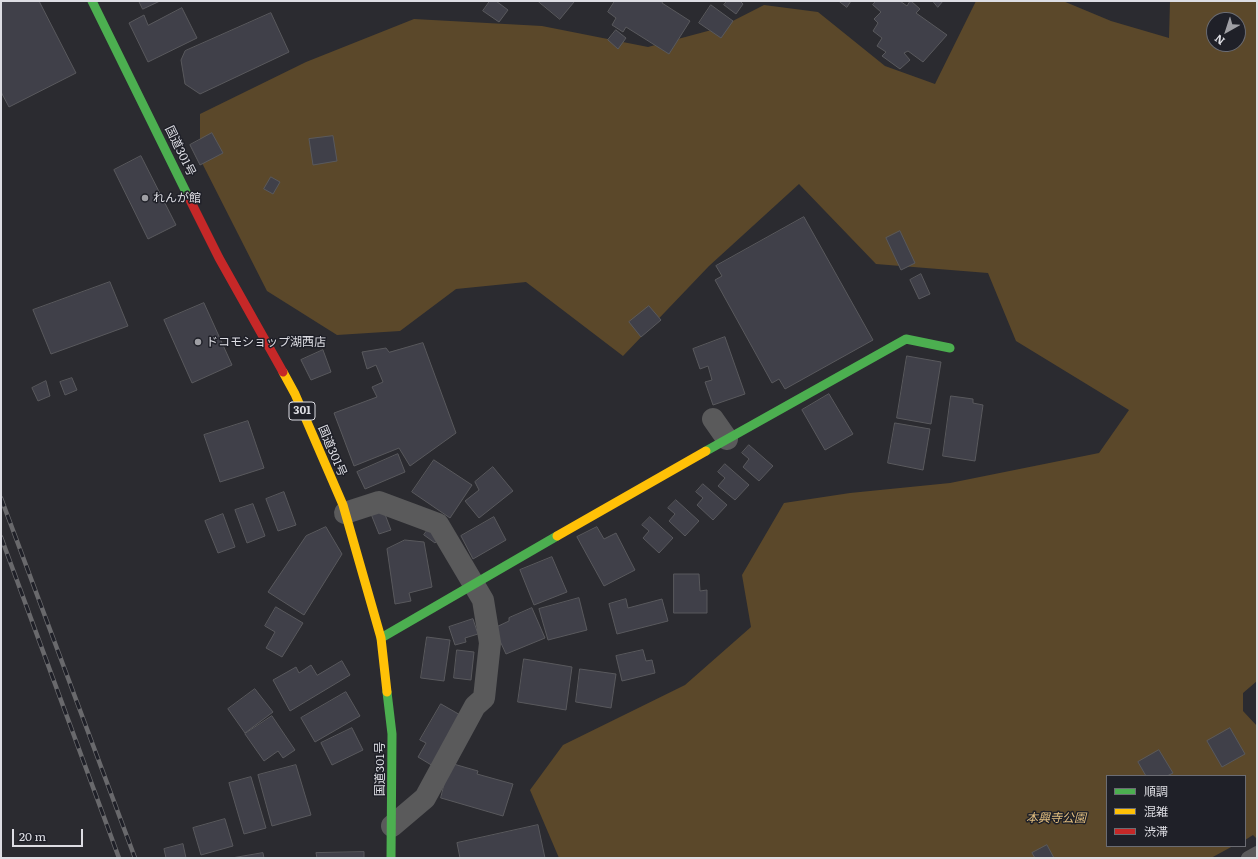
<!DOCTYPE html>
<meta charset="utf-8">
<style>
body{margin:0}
#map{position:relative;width:1258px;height:859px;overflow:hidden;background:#2b2b30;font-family:Literata,"Noto Sans JP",serif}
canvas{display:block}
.frame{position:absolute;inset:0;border:2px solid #dddde3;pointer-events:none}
.legend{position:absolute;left:1106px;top:775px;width:140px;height:72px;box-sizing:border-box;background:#1f2028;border:1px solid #6b6c73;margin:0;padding:5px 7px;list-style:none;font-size:12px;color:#dddde3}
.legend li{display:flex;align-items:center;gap:8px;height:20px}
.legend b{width:20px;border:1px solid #6b6c73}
.north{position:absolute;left:1206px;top:12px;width:40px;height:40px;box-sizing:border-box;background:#1f2028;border:1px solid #6b6c73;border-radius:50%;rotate:219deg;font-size:11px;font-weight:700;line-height:16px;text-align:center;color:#dddde3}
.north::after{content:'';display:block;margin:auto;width:14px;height:18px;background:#9f9fa4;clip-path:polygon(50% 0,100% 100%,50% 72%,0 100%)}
.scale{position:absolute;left:12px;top:829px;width:71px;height:18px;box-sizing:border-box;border:2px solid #dddde3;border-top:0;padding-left:5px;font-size:12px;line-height:14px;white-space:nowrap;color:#dddde3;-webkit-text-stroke:3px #1f2028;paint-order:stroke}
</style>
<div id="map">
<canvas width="1258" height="859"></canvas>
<div class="frame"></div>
<ul class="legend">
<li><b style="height:5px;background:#4caf50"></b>順調</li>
<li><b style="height:5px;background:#ffc107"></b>混雑</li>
<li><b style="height:5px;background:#c62828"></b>渋滞</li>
</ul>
<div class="north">N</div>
<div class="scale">20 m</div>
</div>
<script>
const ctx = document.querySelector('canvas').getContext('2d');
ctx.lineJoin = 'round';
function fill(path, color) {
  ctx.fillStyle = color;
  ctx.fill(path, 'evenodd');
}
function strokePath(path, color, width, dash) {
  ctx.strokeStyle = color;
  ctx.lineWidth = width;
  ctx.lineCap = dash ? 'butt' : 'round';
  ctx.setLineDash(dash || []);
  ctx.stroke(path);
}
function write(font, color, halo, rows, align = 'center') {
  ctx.font = font + ' Literata,"Noto Sans JP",serif';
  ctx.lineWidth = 3;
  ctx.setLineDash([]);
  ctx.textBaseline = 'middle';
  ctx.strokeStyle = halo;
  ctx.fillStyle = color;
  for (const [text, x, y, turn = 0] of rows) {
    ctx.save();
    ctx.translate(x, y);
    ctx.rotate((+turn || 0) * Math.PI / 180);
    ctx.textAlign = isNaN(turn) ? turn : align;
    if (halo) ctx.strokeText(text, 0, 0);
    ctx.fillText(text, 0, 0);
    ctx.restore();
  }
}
fill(new Path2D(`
 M976,1H1063L1111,21L1169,38L1170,1H1257V681L1243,693V711L1257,726V839L1253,835L1245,840V776H1107V846H1233L1211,858H559L530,790L563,745L685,685L751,627L742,575L784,503L850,493L950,483L1099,453L1129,410L1016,341L988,273L876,264L799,184L709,266L623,356L526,282L456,289L400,331L337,335L267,291L200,159V114L306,62L414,19L542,26L648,47L719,28L764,5L818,12L885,66L935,84ZM1214,20H1238V44H1214Z`), '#5b482a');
const building = new Path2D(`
 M1,1H39L76,73L9,107L1,92Z
 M139,1H160L143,9Z
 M490,1H496L508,10L499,22L483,11Z
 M538,1H574V2L560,19Z
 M615,1H663L662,3L690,21L669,54L626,27L623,32L612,25L616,18L608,12Z
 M727,1H740L743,4L736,14L724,5Z
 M839,1H851L847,7Z
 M876,1H900L907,6L910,1H911L920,9L916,13L947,35L923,62L908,51L904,53L910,60L900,69L882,56L886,52L877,46L882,38L873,31L878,23L874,19L881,12L873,5Z
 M933,1H943L938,7Z
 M711,5L733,21L721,38L699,23Z
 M182,8L197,38L148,62L129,23L144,15L148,25Z
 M271,13L289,52L200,94L185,84L181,60L185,51Z
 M616,30L626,38L618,49L608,40Z
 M212,133L223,153L200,165L190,145Z
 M333,136L337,161L313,165L309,139Z
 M141,156L176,225L148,239L114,170Z
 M271,177L280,182L273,194L264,189Z
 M804,217L873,340L785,389L779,379L772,383L715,280L722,276L716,266Z
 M900,231L915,263L901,270L886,238Z
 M921,274L930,294L919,299L910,280Z
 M110,282L128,326L51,354L33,310Z
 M204,303L232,365L192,383L164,320Z
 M649,306L661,320L641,337L629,322Z
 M725,337L745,394L713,405L705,382L712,380L708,366L700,369L693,349Z
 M423,343L456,433L410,466L399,448L354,466L334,413L377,397L372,387L383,382L376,365L367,369L362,352L386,348L389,352Z
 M323,350L331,372L311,380L301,360Z
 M907,356L941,362L931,424L897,418Z
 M72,378L77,390L65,395L60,382Z
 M46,381L50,396L38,401L32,388Z
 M829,394L853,434L825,450L802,410Z
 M951,396L973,399V403L983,405L975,461L943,456Z
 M248,421L264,468L220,482L204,435Z
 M895,423L930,429L923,470L888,463Z
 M749,445L773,466L759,481L743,467L749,459L742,453Z
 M398,454L405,472L365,489L357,472Z
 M434,460L472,485L450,518L412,492Z
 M725,464L749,485L735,500L718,486L725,478L718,472Z
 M493,467L513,491L479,518L465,501L479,490L475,482Z
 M703,484L727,505L713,520L697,505L703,498L696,492Z
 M284,492L296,525L278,531L266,499Z
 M676,500L699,521L685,536L669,521L675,514L668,508Z
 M253,504L265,536L247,543L235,510Z
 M383,509L391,530L379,534L371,514Z
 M223,514L235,547L218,553L205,521Z
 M494,517L506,540L473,559L461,536Z
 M650,517L673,538L659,553L643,538L649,531L642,525Z
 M326,527L342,554L304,615L268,592L306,536Z
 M597,527L604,539L616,533L635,570L604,586L577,537Z
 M429,528L441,537L435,543L424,535Z
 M405,540L424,542L432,587L409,593L411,601L395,604L387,549Z
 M552,557L567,592L534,605L520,570Z
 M674,574H699L700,591L707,590V613H674Z
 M579,598L587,630L548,640L539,609Z
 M626,599L628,608L662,599L668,621L617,634L609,604Z
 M276,607L303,623L282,657L266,648L275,632L265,626Z
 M532,608L545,638L506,654L494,628L509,621V618Z
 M473,619L478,634L465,638L466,642L455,645L449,627Z
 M427,637L450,640L444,681L421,678Z
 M457,650L474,652L471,680L454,678Z
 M643,650L646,661L652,660L655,673L622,681L616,656Z
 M524,659L572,667L566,710L518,702Z
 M342,661L350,675L290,711L273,680L296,667L299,673L311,665L317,675Z
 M580,669L616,674L611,708L576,702Z
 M255,689L273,712L245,733L228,709Z
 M346,692L360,716L315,742L301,718Z
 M441,704L462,716L433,766L418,757L426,743L420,740Z
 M272,716L295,750L283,758L278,751L264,761L245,734Z
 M352,728L363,750L332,765L321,743Z
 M1230,728L1245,754L1222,767L1207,741Z
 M1159,750L1173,773L1167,776H1146L1138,762Z
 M450,763L478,771L477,774L513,784L503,816L441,798Z
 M296,765L311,815L272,826L258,775Z
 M251,777L266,828L244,834L229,783Z
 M225,819L233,846L201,855L193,828Z
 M538,825L545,858H460L457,843Z
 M183,844L186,858H166L164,849Z
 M1047,845L1054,858H1035L1032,853Z
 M364,852V858H317L316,853Z
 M263,853L264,858H232Z`);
fill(building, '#404049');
strokePath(building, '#59595d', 1);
strokePath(new Path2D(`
 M1248,858L1257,853`), '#5a5a5b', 14);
strokePath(new Path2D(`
 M713,419L727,439
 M345,513L379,502L438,524L483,600L490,643L484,698L475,706L425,798L392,826`), '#5a5a5b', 22);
strokePath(new Path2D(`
 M92,1L188,196
 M706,451L906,339L950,348
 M381,638L557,536
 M387,692L392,734L391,858`), '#4caf50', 9);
strokePath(new Path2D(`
 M283,372L295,394L343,505L381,638L387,692
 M557,536L706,451`), '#ffc107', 9);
strokePath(new Path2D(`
 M188,196L219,258L283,372`), '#c62828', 9);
const rail = new Path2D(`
 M1,498L135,858
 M1,537L119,858`);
strokePath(rail, '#69696c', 4.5);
strokePath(rail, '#1f2028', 3, [9]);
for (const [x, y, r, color] of [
 [145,198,4,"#9f9fa4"],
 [198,342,4,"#9f9fa4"]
]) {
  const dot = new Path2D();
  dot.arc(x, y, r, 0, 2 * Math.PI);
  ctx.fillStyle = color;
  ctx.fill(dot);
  strokePath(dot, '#1f2028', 1.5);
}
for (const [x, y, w] of [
 [302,411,26]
]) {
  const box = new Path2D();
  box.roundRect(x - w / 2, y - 9, w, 18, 3);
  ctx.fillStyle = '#1f2028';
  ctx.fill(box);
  strokePath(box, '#dddde3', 1);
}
write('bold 11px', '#dddde3', null, [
 ["301",302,411]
]);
write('12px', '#dddde3', '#1f2028', [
 ["国道301号",180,151,64],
 ["国道301号",332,451,67],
 ["国道301号",380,769,-90]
]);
write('12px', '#dddde3', '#1f2028', [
 ["れんが館",153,198],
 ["ドコモショップ湖西店",206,342]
], 'left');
write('italic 12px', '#e1bd7e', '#1f2028', [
 ["本興寺公園",1056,818]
]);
</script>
